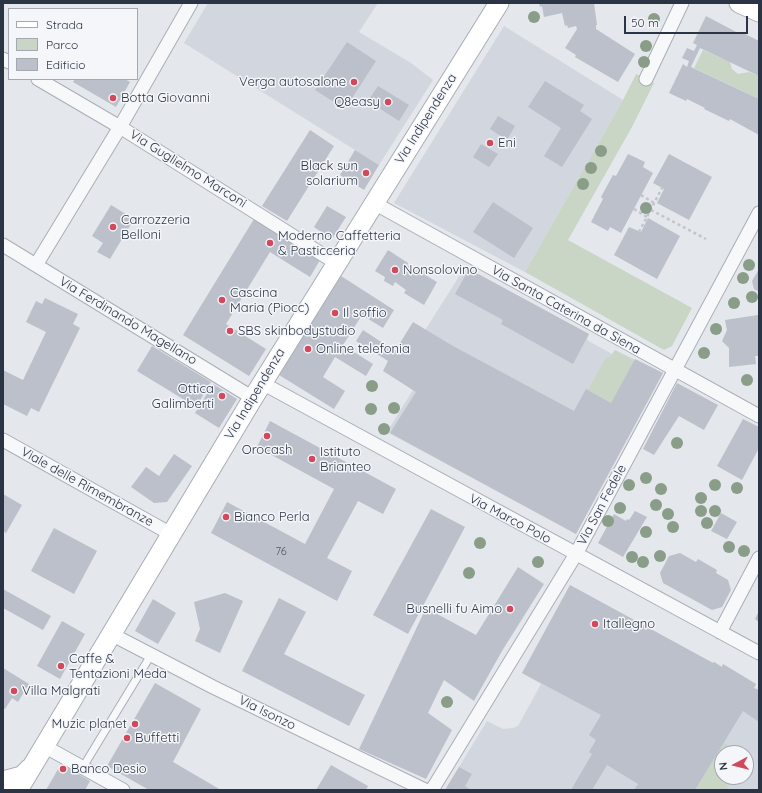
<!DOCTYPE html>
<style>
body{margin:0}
#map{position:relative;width:762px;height:793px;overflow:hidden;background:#e4e7ec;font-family:Quicksand,sans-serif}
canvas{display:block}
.frame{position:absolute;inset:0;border:4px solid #2b3445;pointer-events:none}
.legend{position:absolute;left:8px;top:8px;width:130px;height:72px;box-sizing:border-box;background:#f4f6f9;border:1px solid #a4a8b1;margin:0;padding:5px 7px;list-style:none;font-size:12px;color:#2b3445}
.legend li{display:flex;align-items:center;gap:8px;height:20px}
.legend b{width:20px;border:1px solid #a4a8b1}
.north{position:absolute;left:714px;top:745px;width:40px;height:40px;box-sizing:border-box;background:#f4f6f9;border:1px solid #a4a8b1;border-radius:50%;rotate:263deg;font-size:11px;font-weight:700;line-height:16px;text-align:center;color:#2b3445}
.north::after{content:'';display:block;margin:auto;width:14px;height:18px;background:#d1495b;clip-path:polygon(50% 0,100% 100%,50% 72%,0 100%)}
.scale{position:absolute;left:624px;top:16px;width:124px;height:18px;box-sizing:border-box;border:2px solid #2b3445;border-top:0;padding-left:5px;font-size:12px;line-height:14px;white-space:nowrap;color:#2b3445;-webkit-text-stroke:3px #f4f6f9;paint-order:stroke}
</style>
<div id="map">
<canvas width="762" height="793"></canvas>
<div class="frame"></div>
<ul class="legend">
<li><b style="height:5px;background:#fff"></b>Strada</li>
<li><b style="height:11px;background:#c9d6c5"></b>Parco</li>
<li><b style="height:11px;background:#bbc0ca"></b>Edificio</li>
</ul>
<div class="north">N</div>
<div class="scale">50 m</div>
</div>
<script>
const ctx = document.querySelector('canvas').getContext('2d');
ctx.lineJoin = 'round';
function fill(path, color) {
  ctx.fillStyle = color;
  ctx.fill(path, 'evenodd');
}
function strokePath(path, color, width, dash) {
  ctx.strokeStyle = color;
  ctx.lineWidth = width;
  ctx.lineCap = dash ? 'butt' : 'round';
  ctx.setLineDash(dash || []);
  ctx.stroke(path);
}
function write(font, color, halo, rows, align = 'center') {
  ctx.font = font + ' Quicksand,sans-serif';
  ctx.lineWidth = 3;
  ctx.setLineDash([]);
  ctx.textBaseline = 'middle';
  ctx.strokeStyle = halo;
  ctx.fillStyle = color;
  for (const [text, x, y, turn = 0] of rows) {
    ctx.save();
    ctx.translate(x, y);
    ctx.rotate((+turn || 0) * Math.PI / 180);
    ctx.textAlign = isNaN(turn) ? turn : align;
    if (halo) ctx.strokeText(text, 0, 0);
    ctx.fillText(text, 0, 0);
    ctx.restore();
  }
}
fill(new Path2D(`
 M208,3H378L359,32L411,63L433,80L379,165L184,43Z
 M504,26L623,100L525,272L394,203Z
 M465,267L589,334L587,340L612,354L615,350L663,373L576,534L387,432L413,390L395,378Z
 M570,585L713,663L714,662L722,667L723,664L756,684L754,688L759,690V790H445L487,721L503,729L513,728L518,726L541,684L522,673ZM722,753H746V777H722Z`), '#d2d6de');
fill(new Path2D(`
 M703,50L730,62L732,69L738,74L749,72L759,76V99L694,68Z
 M636,74L654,83L632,127L568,240L692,308L672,346L664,350L525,272L623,100Z
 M615,350L634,361L611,403L588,390L605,359L611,356Z
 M724,743L734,749V753H722V777H731L726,786L729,789L695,790Z`), '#c9d6c5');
fill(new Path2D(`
 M539,3H594L597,25H596V29L635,54L618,82L575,57L576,55L565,48L577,29L576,26L568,28L567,25L565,26L562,13L544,17L542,6L540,7Z
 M706,16L740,34L741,32L759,41V76L700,48L691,67L759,99V135L730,119L729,121L704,109L705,108L687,99L686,101L669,93L683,64L687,67L689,61L682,58L687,48L694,51L697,45L693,43Z
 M347,42L376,61L345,109L315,90Z
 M75,79H125L130,82L116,107L73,82Z
 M545,81L584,105L580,111L592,119L562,167L544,156L561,128L528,107Z
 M378,86L409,105L399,121L368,101Z
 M498,116L515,126L507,140L490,129Z
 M310,130L334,146L287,221L262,206Z
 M481,144L498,154L489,167L473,157Z
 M355,150L379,165L364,190L340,175Z
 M628,154L645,162L643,167L653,173L621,233L610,227L608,231L591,222L603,199L601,197L613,175L616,176Z
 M669,154L712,177L689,220L657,203L664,189L653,183Z
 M493,202L533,228L514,258L473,232Z
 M111,205L134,219L110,259L97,252L103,243L92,236Z
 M327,206L346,217L332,239L314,227Z
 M648,218L680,236L657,279L614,255L629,227L641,232Z
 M254,219L320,260L310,277L270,252L226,324L266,349L249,376L183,335Z
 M388,250L408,263L407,265L417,271L421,269L426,271L427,276L437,282L424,305L404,293L406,290L395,282L393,286L384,281L385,277L375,271Z
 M469,269L589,334L573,364L501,324L503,320L455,294Z
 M759,269V292L754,289L752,281Z
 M341,276L394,310L383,328L362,315L343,345L373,364L366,376L335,357L323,377L345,391L334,409L279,375Z
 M45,298L78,314L73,324L80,328L39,412L31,408L27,416L3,404V370L23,380L46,332L26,322L36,301L42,304Z
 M758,315L759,356H755L756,364L729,367V348L722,341L727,330L725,320Z
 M413,322L453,346L574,411L586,389L611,403L635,359L663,373L576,534L390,433L416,392L383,371L388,361L356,341L363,330L395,351Z
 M152,346L211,382L196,407L137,371Z
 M677,383L718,405L704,430L679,416L654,455L643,449Z
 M213,384L237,399L219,428L195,413Z
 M743,419L759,427V448L742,480L717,466Z
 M270,421L396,489L383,514L358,501L327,558L352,571L337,601L211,533L227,502L305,544L334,489L257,447Z
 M174,454L192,466L167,502L154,503L131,487L146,467L159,476Z
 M3,494L22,505L6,533L3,531Z
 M431,509L465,527L408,634L373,615Z
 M635,511L647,517L623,557L598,543L614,514L626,521L627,519L629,520Z
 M721,513L737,522L727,539L711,531Z
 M54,528L97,551L74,594L31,571Z
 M680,553L696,562L698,559L717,570L716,573L728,580L731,590L722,607L712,610L663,583L660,573L669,556Z
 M518,567L544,584L502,651L474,701L444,680L428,713L452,730L426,779L359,749L426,608L476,635Z
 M570,585L713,663L714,662L722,667L723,664L756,684L754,688L759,690V722L743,711L695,790H634L638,784L607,765L592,790H571L592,754L589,752L596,740L589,735L601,715L522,673Z
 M3,589L51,616L43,630L3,608Z
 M225,593L243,601L220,653L195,641L200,629L194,602Z
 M279,598L306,612L284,654L365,695L349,726L242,671Z
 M153,599L176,613L158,644L135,631Z
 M759,611V622L755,619Z
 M62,621L85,634L60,679L37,666Z
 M3,668L29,684L18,702L12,698L5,709L3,708Z
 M155,683L201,709L173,762L221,790H149L107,766Z
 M61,764L90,781L85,790H46Z
 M331,765L368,786L366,790H316Z
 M459,767L472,774L465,786L471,790H445Z`), '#bbc0ca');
const lane = new Path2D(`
 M83,767L151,655`);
const street = new Path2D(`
 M3,59L9,62
 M38,79L120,127L336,263
 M646,79L682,3
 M374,203L759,416
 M3,245L253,398
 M36,265L120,127L191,3
 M262,383L759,653
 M3,440L171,534
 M720,632L759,558
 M111,634L213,687L425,790
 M44,746L123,790
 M432,790L576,554L759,213`);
const secondary = new Path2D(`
 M739,3L759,12
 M3,781L22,776L30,768
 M18,790L253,398L499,3`);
strokePath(lane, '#a9aeb7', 9);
strokePath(street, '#a9aeb7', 15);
strokePath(secondary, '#a9aeb7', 21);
strokePath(new Path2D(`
 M641,195L654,203
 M634,209L647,217
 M651,210L706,239
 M639,232L662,188`), '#c2c5cb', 2.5, [3, 3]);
strokePath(lane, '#f7f8fa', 7);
strokePath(street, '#f7f8fa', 13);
strokePath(secondary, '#fff', 19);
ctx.fillStyle = '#899d89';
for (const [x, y] of [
 [534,17],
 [654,19],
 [646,46],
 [644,62],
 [601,151],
 [591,168],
 [583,184],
 [646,208],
 [749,265],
 [743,278],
 [752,297],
 [734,303],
 [716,329],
 [704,353],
 [747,380],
 [372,386],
 [394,408],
 [371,409],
 [384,429],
 [677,443],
 [646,478],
 [629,485],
 [715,485],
 [737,488],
 [661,489],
 [701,498],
 [656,505],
 [620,508],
 [701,511],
 [715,511],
 [668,514],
 [608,521],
 [707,523],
 [673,527],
 [646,532],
 [480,543],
 [729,547],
 [744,551],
 [660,556],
 [632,557],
 [538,562],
 [643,562],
 [469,573],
 [447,702]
]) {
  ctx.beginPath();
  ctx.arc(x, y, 6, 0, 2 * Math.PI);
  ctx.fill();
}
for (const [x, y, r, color] of [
 [354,82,4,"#d1495b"],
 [113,98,4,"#d1495b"],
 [388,102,4,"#d1495b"],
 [490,143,4,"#d1495b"],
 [366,173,4,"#d1495b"],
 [113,227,4,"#d1495b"],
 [270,243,4,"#d1495b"],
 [395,270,4,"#d1495b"],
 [222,300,4,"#d1495b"],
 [335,313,4,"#d1495b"],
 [230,331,4,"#d1495b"],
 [308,349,4,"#d1495b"],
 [222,396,4,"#d1495b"],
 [267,436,4,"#d1495b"],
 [312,459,4,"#d1495b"],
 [226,517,4,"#d1495b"],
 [510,609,4,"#d1495b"],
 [595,624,4,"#d1495b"],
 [61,666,4,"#d1495b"],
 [14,691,4,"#d1495b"],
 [135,724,4,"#d1495b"],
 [127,738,4,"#d1495b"],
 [63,769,4,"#d1495b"]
]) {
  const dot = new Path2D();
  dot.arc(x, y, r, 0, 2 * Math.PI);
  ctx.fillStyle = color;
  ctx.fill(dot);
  strokePath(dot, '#f4f6f9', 1.5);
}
write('11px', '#4f5766', null, [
 ["76",281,552]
]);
write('13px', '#2b3445', '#f4f6f9', [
 ["Verga autosalone",346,82,"right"],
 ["Botta Giovanni",121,98],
 ["Q8easy",380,102,"right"],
 ["Eni",498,143],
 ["Black sun",358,166,"right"],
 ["solarium",358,181,"right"],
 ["Carrozzeria",121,220],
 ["Belloni",121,235],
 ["Moderno Caffetteria",278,236],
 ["& Pasticceria",278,251],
 ["Nonsolovino",403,270],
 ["Cascina",230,293],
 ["Maria (Piocc)",230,308],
 ["Il soffio",343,313],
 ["SBS skinbodystudio",238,331],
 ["Online telefonia",316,349],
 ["Ottica",214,389,"right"],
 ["Galimberti",214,404,"right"],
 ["Orocash",267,450,"center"],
 ["Istituto",320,452],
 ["Brianteo",320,467],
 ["Bianco Perla",234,517],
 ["Busnelli fu Aimo",502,609,"right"],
 ["Itallegno",603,624],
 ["Caffe &",69,659],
 ["Tentazioni Meda",69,674],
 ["Villa Malgrati",22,691],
 ["Muzic planet",127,724,"right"],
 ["Buffetti",135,738],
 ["Banco Desio",71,769]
], 'left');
write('13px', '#2b3445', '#f4f6f9', [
 ["Via Indipendenza",426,119,-58],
 ["Via Guglielmo Marconi",188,169,32],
 ["Via Santa Caterina da Siena",566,310,29],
 ["Via Ferdinando Magellano",128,321,31],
 ["Via Indipendenza",255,394,-59],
 ["Viale delle Rimembranze",87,487,29],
 ["Via San Fedele",602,505,-62],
 ["Via Marco Polo",510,519,28],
 ["Via Isonzo",267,713,26]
]);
</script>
